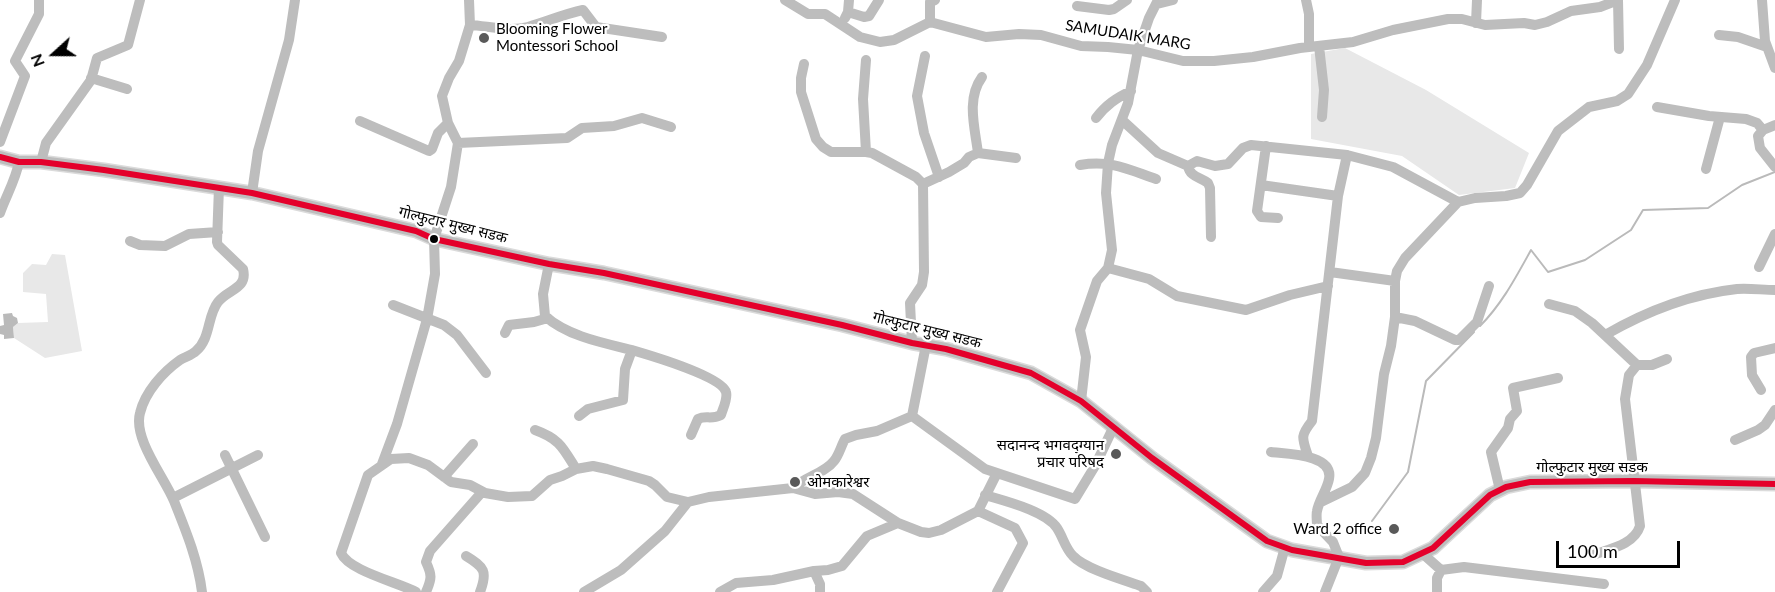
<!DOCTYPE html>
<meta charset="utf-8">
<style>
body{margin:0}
#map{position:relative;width:1775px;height:592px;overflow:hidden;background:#fff;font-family:Lato,sans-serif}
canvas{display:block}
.north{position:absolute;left:24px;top:24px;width:60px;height:60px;-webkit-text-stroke:4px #fff;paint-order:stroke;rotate:249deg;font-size:16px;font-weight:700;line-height:24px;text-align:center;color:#000}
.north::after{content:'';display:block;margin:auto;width:21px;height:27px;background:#000;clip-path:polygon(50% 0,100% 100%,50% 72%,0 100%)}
.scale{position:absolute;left:1556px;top:541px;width:124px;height:27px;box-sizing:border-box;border:3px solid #000;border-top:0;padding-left:8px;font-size:18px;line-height:21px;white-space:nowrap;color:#000;-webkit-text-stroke:4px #fff;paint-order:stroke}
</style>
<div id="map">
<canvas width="1775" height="592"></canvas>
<div class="north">N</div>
<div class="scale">100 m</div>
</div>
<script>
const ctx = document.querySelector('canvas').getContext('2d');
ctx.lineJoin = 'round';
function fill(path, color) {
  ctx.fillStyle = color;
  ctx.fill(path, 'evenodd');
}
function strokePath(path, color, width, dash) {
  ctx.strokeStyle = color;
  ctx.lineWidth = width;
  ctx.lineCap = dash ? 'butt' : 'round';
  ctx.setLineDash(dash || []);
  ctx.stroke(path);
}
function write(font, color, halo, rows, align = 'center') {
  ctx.font = font + ' Lato,"Noto Sans Devanagari",sans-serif';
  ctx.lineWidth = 4.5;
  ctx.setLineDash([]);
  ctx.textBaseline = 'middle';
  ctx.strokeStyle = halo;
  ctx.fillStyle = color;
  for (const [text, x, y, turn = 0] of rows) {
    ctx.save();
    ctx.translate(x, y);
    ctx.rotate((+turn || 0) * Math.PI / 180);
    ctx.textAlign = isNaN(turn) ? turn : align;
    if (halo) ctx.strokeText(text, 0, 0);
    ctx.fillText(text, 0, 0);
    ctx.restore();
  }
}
fill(new Path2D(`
 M1345,48L1426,90L1529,153L1515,188L1459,195L1402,156L1311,139V54Z
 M52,254L65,255L82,351L45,358L14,338L13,327L18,323L48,322L46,294L23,292V273L32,264L46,265Z`), '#e8e8e8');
fill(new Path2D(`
 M12,313L13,316L17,318L18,323L13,327L14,338L4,339V335L0,334V326L4,325L3,314Z`), '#bababa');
strokePath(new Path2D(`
 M1480,326C1502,304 1516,277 1531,250L1548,272L1585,260L1631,230L1643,210L1708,208L1742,185L1775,172
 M1372,521L1408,472L1426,381L1474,332`), '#bababa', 2);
const major = new Path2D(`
 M0,157L19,162H41L104,170L252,193L416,231L434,239L549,264L604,273L842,325L912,343L946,349L1031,373L1081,401L1152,458L1267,541L1292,550L1366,563L1403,562L1433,548L1490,495L1506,487L1530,482L1634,481L1775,484`);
strokePath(major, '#dbdbdb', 15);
strokePath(new Path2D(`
 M785,0L808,14H825L860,37L880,42L894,40L930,22L986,37L1019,34L1041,35L1081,46L1108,47L1138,50L1183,61H1214L1253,57L1300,48L1353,42L1393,30L1448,19H1462L1485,25L1524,23L1535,25L1547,22L1571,11L1600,7L1618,0
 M1306,0L1309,14V47
 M1618,0L1619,49
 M1762,0L1765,41L1775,68
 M1157,4L1173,0
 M1077,6L1109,10L1114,9L1127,0
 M848,12L864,17L869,16L879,0
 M845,18L848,12L849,0
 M930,22V2L935,0
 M1476,23L1477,0
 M470,25C488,26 509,32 528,27C546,22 564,14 583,10L596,27L662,37
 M1719,35L1738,37L1767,47
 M1319,46L1324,90L1322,117
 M925,56L917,96L924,133L939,177
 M866,60L863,99L866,152
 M804,64L801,78V92L816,139L823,147L831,152H866L872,153L916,177L923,184L924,272L922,285L910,303L912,343
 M91,78L127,89
 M1657,107L1709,116L1746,119L1757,123L1763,130
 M1096,118C1106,105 1116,98 1131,91
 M1122,120L1158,153L1188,166
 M360,121L429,151L432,149L438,133L448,123
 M1775,125L1763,130L1758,136L1760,148L1775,167
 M0,142L25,76L15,61L39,14V0
 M458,143L567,138L582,128L614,126L642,118L671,127
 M1266,146L1257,211L1261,217L1278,218
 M978,153C975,128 966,99 982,77
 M41,162L46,143L91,80L97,58L128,45L140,0
 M1080,165C1111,160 1127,169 1156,179
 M1706,169L1720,117
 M923,184L949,172L964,163L969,157L978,153L1016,158
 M1261,185L1338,196
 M252,193L258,151L289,40L295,0
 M0,213C6,196 16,179 19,162
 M1211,237L1210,188L1208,183C1200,177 1190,177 1188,166L1197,161L1215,166L1228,164L1243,148L1251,145L1347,155L1393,167L1458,202
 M130,241L140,245L165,246L189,234L218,232
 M549,264L543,294L545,316C567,336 603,343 632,350L625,369L623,400L588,409L579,416
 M1759,267L1775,234
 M1108,268L1149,279L1177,296L1246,310L1290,295L1328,286
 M1330,272L1395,281
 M1549,304L1575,311L1592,323L1637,365H1652L1667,359
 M393,305L444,325L457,335L486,373
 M1395,317L1415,321L1455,340H1459L1477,322L1489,286
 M505,333L509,325L534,322L548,318
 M1605,335C1645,312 1691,294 1737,289C1749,288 1763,290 1775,290
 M632,350C649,355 722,376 726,392C728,399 723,408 721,415C711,420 706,415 698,419L691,435
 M1761,390L1752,375L1751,357L1754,353L1775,348
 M1081,401L1086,357L1080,330L1097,281L1108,268L1112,250L1106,193L1108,163L1112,145L1128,103L1138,50L1149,18L1158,0
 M912,416L926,345
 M535,430C560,439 563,448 576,469
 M1735,440L1758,430L1765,425L1775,410
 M1271,452C1287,454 1334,454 1329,479C1327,490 1319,500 1317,511C1316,515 1317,521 1317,525L1333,542L1339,557L1325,592
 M225,455L265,537
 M1308,456C1302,438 1300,436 1312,421L1338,196L1347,155
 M382,464L397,424L427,319L435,274L434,239L451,187L458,143L448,123L442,96L449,78L459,61L470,25L469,0
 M444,477L473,444
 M793,488L815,494L838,492L853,494L898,523
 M1500,490L1491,452L1508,428L1510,419L1517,411L1513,388L1558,378
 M985,495C1005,501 1046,511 1057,528C1063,537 1065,548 1073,556C1085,569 1124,580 1141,586L1147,592
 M173,498L258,455
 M1321,502L1352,487L1365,473L1371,458L1376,438L1384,374L1391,346L1395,317V281L1397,271L1405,258L1458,202L1475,198L1506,196L1520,193L1527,185L1558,131L1589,107L1617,101L1628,94L1647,65L1675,0
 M978,511L1015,528L1023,543L997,592
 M1422,553L1441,570L1464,567L1604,584
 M1593,555C1609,549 1634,545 1640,526L1625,399L1629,375L1637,365
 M466,556C484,567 488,571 480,592
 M202,592C198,560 186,531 174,501C164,477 133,439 140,413C145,392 163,372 180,360C185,357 192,355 196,351C211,338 207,316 218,302C228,289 248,289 243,269L218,245L217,242L219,187
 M416,592C397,582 349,571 341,553L368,475L391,459L409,458L428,465L451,482L470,485L485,493L508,497L532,496L550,480L562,476L576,469L593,466L607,469L649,481L655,485L667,497L688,502L709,497L793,488C805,477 825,473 834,461C839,455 841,446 845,439L856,435L877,431L912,416L985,469L1075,499L1095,466L1114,426
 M426,592C432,578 432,575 426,562L430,551L482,492
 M584,592L621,570L665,531L688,502
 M720,592L736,583L773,580L814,571
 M820,592V584L814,571L828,570L842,566L867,536L898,523L921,532L929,533L941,530L978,511L997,473
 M1263,592L1277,576L1285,547
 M1437,592V578L1441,570`), '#bdbdbd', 10);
strokePath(major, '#bdbdbd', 12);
strokePath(new Path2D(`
 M0,157L19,162H41L104,170L252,193L416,231L434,239L549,264L604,273L842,325L912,343L946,349L1031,373L1081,401L1152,458L1267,541L1292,550L1366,563L1403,562L1433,548L1490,495L1506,487L1530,482L1634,481L1775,484`), '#e4002b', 6);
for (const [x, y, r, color] of [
 [484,38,6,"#595959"],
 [434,239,5,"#000"],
 [1116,454,6,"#595959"],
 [795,482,6,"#595959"],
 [1394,529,6,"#595959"]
]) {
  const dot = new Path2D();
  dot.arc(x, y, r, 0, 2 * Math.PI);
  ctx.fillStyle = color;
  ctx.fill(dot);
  strokePath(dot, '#fff', 2);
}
write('15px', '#000', '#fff', [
 ["Blooming Flower",496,29],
 ["Montessori School",496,46],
 ["सदानन्द भगवद्ग्यान",1104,445,"right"],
 ["प्रचार परिषद",1104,462,"right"],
 ["ओमकारेश्वर",807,482],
 ["Ward 2 office",1382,529,"right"]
], 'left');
write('15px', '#000', '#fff', [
 ["SAMUDAIK MARG",1128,35,9],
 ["गोल्फुटार मुख्य सडक",453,225,14],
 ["गोल्फुटार मुख्य सडक",927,330,14],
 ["गोल्फुटार मुख्य सडक",1592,467]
]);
</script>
